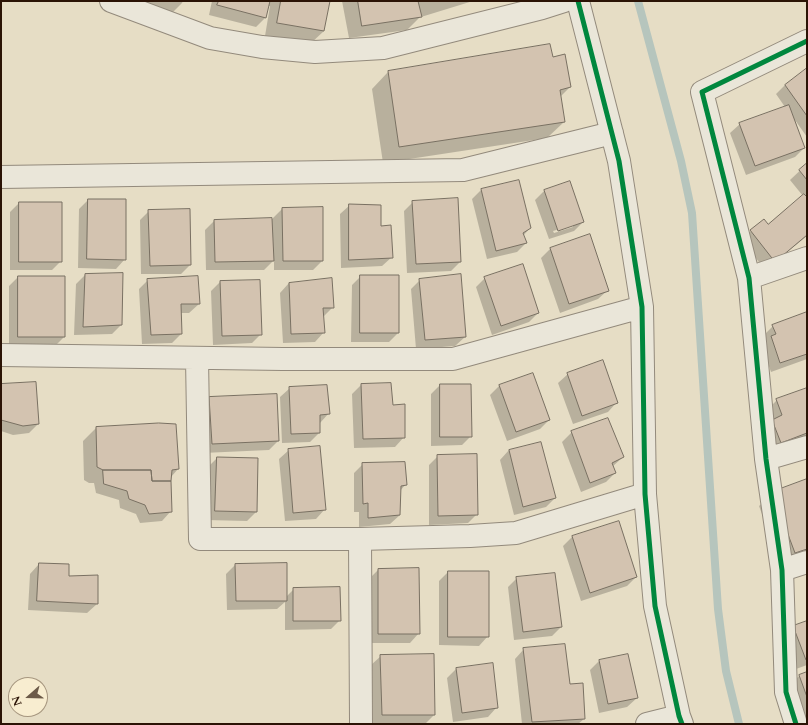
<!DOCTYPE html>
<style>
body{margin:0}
#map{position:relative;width:808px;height:725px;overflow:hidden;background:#e6ddc5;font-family:Cardo,serif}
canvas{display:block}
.frame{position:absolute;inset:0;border:2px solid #2b1305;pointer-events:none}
.north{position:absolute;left:8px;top:677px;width:40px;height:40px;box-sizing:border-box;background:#f8edd0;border:1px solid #a6967f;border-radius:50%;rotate:250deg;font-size:11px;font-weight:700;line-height:16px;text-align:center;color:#2b1305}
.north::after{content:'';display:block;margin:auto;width:14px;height:18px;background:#6c5a48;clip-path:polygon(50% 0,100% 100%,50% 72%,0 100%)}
</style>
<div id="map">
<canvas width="808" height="725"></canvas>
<div class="frame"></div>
<div class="north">N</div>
</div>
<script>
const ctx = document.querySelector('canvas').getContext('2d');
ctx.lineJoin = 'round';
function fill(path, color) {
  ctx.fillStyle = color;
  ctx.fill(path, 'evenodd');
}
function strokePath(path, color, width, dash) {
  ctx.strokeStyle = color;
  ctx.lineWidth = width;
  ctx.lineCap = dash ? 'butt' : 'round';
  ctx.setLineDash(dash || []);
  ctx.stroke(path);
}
fill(new Path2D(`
 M141,1H183L182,3L173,12Z
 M212,1H329L324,31L310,44L265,36L270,6H268L265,18L256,27L209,15Z
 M342,1H473L421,17V16L407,30L349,38Z
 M552,58L570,87L560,97L564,122L547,138L383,163L372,89L388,72Z
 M807,69V137L795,120L804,148L795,157L746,175L730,133L740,124L785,107L776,94L785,85Z
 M807,164V236L765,270L742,240L751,231L764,220L768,225L803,196L790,180Z
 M481,190L530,228L523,236L526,243L517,252L487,259L472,199Z
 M545,190L583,222L574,231L549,239L535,200ZM573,225V227L554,233L553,231Z
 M88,200L125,259L116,269L78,268L79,209Z
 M413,202L460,262L451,271L407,273L404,211Z
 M19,203L61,261L52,270H10V212Z
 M350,205L380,227L392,257L382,266L341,268L340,214Z
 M282,209L322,261L313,270H274V260L264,270H206L205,230L214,221L273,219V218Z
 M149,211L190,265L181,274H141L140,220Z
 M550,249L608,290L598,299L560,313L541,258Z
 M122,274L121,325L112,334L74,335L76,284L85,275Z
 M361,276H398V333L389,342H351L352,285Z
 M18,277L64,337L55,346H9V286Z
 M197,277L199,304L189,313H180L181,334L172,343L142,344L139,289L148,280Z
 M485,278L538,313L529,322L492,335L476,287Z
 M420,280L465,337L455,346L416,349L411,289Z
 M220,282L261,334L252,343L213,345L211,291Z
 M289,283L333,307L323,317L324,332L315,342L283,343L280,293Z
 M807,313V359L771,372L762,346L766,342L764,335L773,326Z
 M532,374L549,420L540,429L507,441L490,395L499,386Z
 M568,374L617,402L608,412L573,424L558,383Z
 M1,385L38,424L29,433L13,435L1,431Z
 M361,385L392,406L404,437L395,447L354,448L352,394Z
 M440,385L471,436L462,445L431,446V394Z
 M290,388L329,413L320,423L319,433L310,442L282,443L280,397Z
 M807,389V438L772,452L768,409L777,400Z
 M210,398L278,441L269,450L203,453L201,408Z
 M96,428L178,469L171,477V511L162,521L140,523L136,514L120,508L119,500L96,493L94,483H89L84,480L83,441Z
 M572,432L623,457L612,467L615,473L606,482L581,492L562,442Z
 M289,450L325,509L316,519L285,521L279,459Z
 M509,450L555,498L546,507L514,515L500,460Z
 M438,456L477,514L468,523L429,525V465Z
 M217,458L257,459L256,512L247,521L206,520L208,467Z
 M363,464L406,484L400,491V515L390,524L359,527V512H354V473Z
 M807,480V556L781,566L759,506L773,493Z
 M618,522L636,577L627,586L581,601L563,546L572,537Z
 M39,564L97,604L87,613L28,610L30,574Z
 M235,565L286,597L294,589L340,620L331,629L285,630V602L277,609L227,610L226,574Z
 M418,569L419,633L410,643H369V579L378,570Z
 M448,572L488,636L479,646L439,645V581Z
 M517,578L561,627L552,636L514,640L508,587Z
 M807,622V665L796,669L784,636Z
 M524,649L584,719L578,724H522L515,659Z
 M381,656L434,715L425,724H373L371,665Z
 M599,661L637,698L627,707L599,713L590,670Z
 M492,664L497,707L488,717L453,722L447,678L456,669Z
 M807,673V724H804L790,685L799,676Z`), '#0003');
strokePath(new Path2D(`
 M638,1L681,161L692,213L718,609L726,671L739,724`), '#b6c5bd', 8);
const building = new Path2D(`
 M219,1H270L266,18L217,5Z
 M281,1H330L324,31L277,23Z
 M358,1H418L422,17L362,26Z
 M550,44L553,57L565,54L571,87L560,90L565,122L399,147L388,71Z
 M807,68V116L785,85Z
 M789,105L805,148L755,166L739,123Z
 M807,163V180L799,170Z
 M519,180L531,228L523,233L527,243L496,251L481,189Z
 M570,181L584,222L558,231L544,190Z
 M804,194L807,197V235L775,262L750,230L764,219L768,224Z
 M458,198L461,262L416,264L412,201Z
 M88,199H126V260L87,259Z
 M19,202H62V262H19Z
 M349,204L381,205V226L391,225L393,258L349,260Z
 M323,207V261H283L282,208Z
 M190,209L191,265L150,266L148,210Z
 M272,218L274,261L215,262L214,220Z
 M590,234L609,291L569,304L550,248Z
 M523,264L539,313L501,326L484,277Z
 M123,273L122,325L83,327L85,274Z
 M461,274L466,337L425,340L419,279Z
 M360,275H399V333H360Z
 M18,276H65V337H18Z
 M198,276L200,304H181L182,334L151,335L147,279Z
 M332,278L334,308H323L325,333L291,334L289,283Z
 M260,280L262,335L222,336L220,281Z
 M807,312V354L780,363L771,336L776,334L772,325Z
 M603,360L618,403L582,416L567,373Z
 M533,373L550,420L516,432L499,385Z
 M36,382L39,424L23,426L1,420V384Z
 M391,383L393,405L405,404V438L363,439L361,384Z
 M440,384H471L472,437H440Z
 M327,385L330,414L320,415V433L291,434L289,387Z
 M807,388V433L781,443L772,420L782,415L776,399Z
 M277,394L279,441L212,444L209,397Z
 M608,418L624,457L612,463L616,473L590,483L571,431Z
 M159,423L176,424L179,469L172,470L171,481H152L151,470H103L97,467L96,427Z
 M541,442L556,498L523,507L509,450Z
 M320,446L326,510L293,513L288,449Z
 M477,454L478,515L438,516L437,455Z
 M217,457L258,458L257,512L215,511Z
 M405,462L407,485L401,486L400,515L368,518V503L363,504L362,463Z
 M103,470H151L152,481H171L172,512L149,514L145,505L129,499L127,491L104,484Z
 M807,479V549L795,553L772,492Z
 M619,521L637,577L590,593L572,536Z
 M39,563L69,564V576L98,575V604L37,601Z
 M287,563V601H236L235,564Z
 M419,568L420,634H378V569Z
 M448,571H489V637H448Z
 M555,573L562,627L523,632L516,577Z
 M340,587L341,621H293V588Z
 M807,621V660H806L793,626Z
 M565,644L570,684L583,683L585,719L532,722L523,648Z
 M434,654L435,715H382L380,655Z
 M628,654L638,698L608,704L599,660Z
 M493,663L498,708L462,713L456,668Z
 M807,672V697L799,675Z`);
fill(building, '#d3c3b0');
strokePath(building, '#797062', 1);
const minor = new Path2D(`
 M111,1L210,38L262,47L315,52L383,48L542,8L564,1
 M578,1L619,161L642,307L645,494L655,606L679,716L682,724
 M1,177L463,170L612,133
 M749,278L807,258
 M1,355L283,359H453L642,307
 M197,358L200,539H360
 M766,459L807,447
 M782,570L807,562
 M361,724L360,539L470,536L516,533L645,494
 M647,724L679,716
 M796,724L786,692L782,570L766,459L749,278L702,92L807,41`);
strokePath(minor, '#938a7c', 24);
strokePath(minor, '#eae6d9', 22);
strokePath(new Path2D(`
 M578,1L619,161L642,307L645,494L655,606L679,716L682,724
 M796,724L786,692L782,570L766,459L749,278L702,92L807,41`), '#00873e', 5);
</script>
